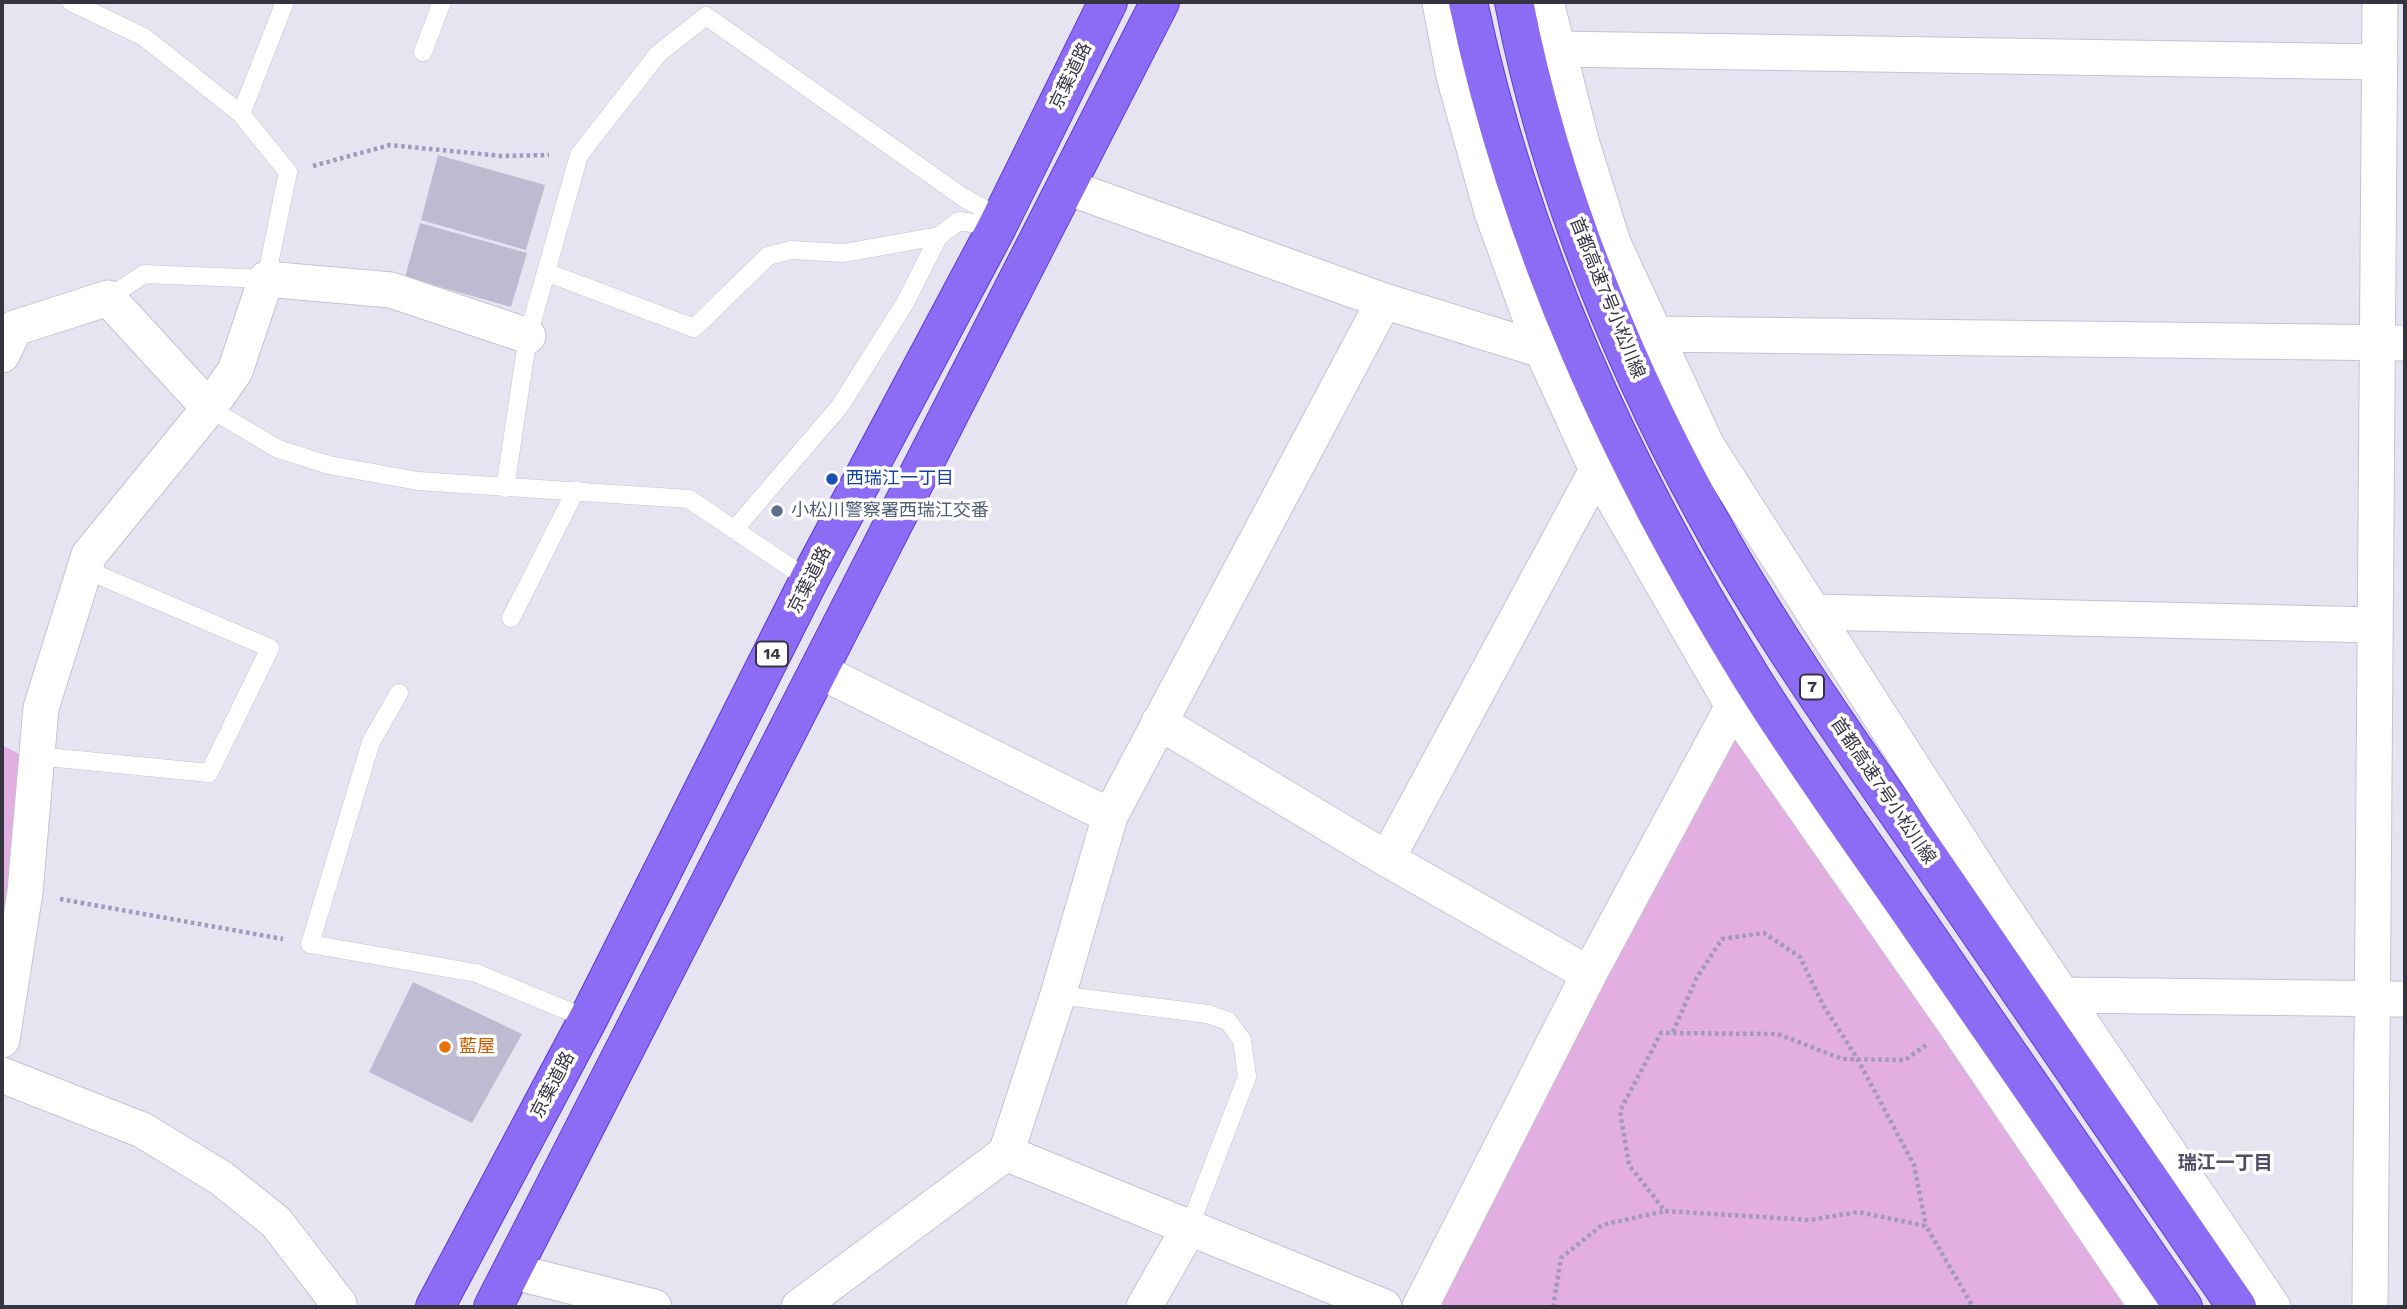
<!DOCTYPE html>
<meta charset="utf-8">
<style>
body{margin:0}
#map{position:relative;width:2407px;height:1309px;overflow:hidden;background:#e7e4f1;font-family:"Work Sans",sans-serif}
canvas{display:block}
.frame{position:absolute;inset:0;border:4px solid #373442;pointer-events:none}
</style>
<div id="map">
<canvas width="2407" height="1309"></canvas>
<div class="frame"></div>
</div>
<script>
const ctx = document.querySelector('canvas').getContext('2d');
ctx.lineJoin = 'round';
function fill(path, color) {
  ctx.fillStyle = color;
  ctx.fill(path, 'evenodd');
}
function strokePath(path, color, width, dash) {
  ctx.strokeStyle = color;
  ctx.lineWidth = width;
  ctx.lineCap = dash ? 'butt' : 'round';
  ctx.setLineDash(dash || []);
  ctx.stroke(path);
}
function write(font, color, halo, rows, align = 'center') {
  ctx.font = font + ' "Work Sans","Noto Sans JP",sans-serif';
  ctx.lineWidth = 7;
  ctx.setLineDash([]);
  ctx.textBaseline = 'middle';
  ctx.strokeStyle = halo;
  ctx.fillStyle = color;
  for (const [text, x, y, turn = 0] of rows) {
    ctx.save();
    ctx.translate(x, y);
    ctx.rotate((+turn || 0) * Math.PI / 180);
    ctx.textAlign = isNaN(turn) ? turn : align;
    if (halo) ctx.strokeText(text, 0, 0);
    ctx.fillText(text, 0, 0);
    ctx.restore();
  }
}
fill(new Path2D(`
 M1735,719L2134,1307H1431Z
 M2,745L23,756L4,918L2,917Z`), '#e3aee2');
fill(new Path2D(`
 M438,155L545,185L526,250L421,220Z
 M420,223L527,253L511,307L405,277Z
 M413,982L522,1034L472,1123L369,1072Z`), '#bebad2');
const lane = new Path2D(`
 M71,2L144,37L241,114L288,172L266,279L144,274L108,298
 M423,52L442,2
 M241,114L285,2
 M546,272L579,155L658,54L706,16L964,198L1001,218
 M209,408L278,449L329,465L418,481L689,499L809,580
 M505,488L528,336L546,272L694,328L768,256L791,250L844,253L939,236L959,221L997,227
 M734,530L840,406L905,303L939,236
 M511,618L576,490
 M399,693L371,742L310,944L476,973L588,1019
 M37,756L209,773L270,648L84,569
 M1058,995L1208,1014L1228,1021L1242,1040L1247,1077L1189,1228`);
const street = new Path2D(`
 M1440,2L1454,76L1492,212L1542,350L1597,470L1733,706L1955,1024L2147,1307
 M1546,2L1582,144L1613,243L1707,446L1989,886L2273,1307
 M1557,49L2380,62
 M1067,187L1384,301L1542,350
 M1655,334L2405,343
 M2,355L15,328L108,298L209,408
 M1814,612L2375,625
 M820,671L1110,816
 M1159,722L1387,859L1589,974
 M1387,859L1597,470
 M2062,995L2405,999
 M2,1040L25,892L41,708L89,555L209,408L235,371L266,279L391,290L528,336
 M2,1075L142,1130L221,1178L276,1222L339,1304
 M1006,1153L1058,995L1110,816L1384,301
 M511,1271L654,1307
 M799,1307L1006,1153L1384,1307
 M1144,1307L1189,1228
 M1420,1307L1589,974L1733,706
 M2370,1307L2380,2`);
const highway = new Path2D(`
 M1468,2C1519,245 1622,469 1752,679C1805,764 1865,846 1922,929C2009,1055 2096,1181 2183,1307
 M1514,2C1551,191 1627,376 1722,543C1788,659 1867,767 1942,877C2041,1021 2139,1164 2237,1307
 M435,1307L588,1019L809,580L997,227L1108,2
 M493,1307L1160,2`);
strokePath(lane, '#c6c1d6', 19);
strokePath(street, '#c6c1d6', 37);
strokePath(highway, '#5b3bd3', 40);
strokePath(new Path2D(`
 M313,166L390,145L502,156L549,155
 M60,899L283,939
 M1673,1032L1696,979L1722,939L1764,933L1800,957L1823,1005L1857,1058L1914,1165L1926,1226
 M1926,1045L1905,1060L1842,1059L1778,1034L1661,1033L1620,1111L1629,1165L1665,1211L1810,1220L1858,1212L1926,1226L1973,1307
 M1553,1307L1561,1258L1602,1225L1665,1211`), '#a199bc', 4.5, [3.5, 3.5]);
strokePath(lane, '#fff', 18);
strokePath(street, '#fff', 35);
strokePath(highway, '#8c6bf5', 38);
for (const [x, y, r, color] of [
 [832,479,7,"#1a4fb4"],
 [777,511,7,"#5c6f8a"],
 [445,1047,7,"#e8710a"]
]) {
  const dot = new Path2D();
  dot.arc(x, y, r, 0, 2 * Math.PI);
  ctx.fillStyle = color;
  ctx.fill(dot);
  strokePath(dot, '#fff', 2.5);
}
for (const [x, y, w] of [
 [772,654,32],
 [1812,687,24]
]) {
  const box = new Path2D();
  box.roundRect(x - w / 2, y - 12.5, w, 25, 5);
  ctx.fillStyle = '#fff';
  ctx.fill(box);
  strokePath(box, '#373442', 2);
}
write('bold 16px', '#373442', null, [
 ["14",772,654],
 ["7",1812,687]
]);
write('18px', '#373442', '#fff', [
 ["京葉道路",1071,76,-64],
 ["首都高速7号小松川線",1607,298,68],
 ["京葉道路",810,580,-63],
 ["首都高速7号小松川線",1883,791,56],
 ["京葉道路",553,1085,-62]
]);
write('18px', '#164399', '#fff', [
 ["西瑞江一丁目",846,479]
], 'left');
write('18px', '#4e5e75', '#fff', [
 ["小松川警察署西瑞江交番",791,511]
], 'left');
write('18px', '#c56008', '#fff', [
 ["藍屋",459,1047]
], 'left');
write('bold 19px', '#504c64', '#fff', [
 ["瑞江一丁目",2225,1163]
]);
</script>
